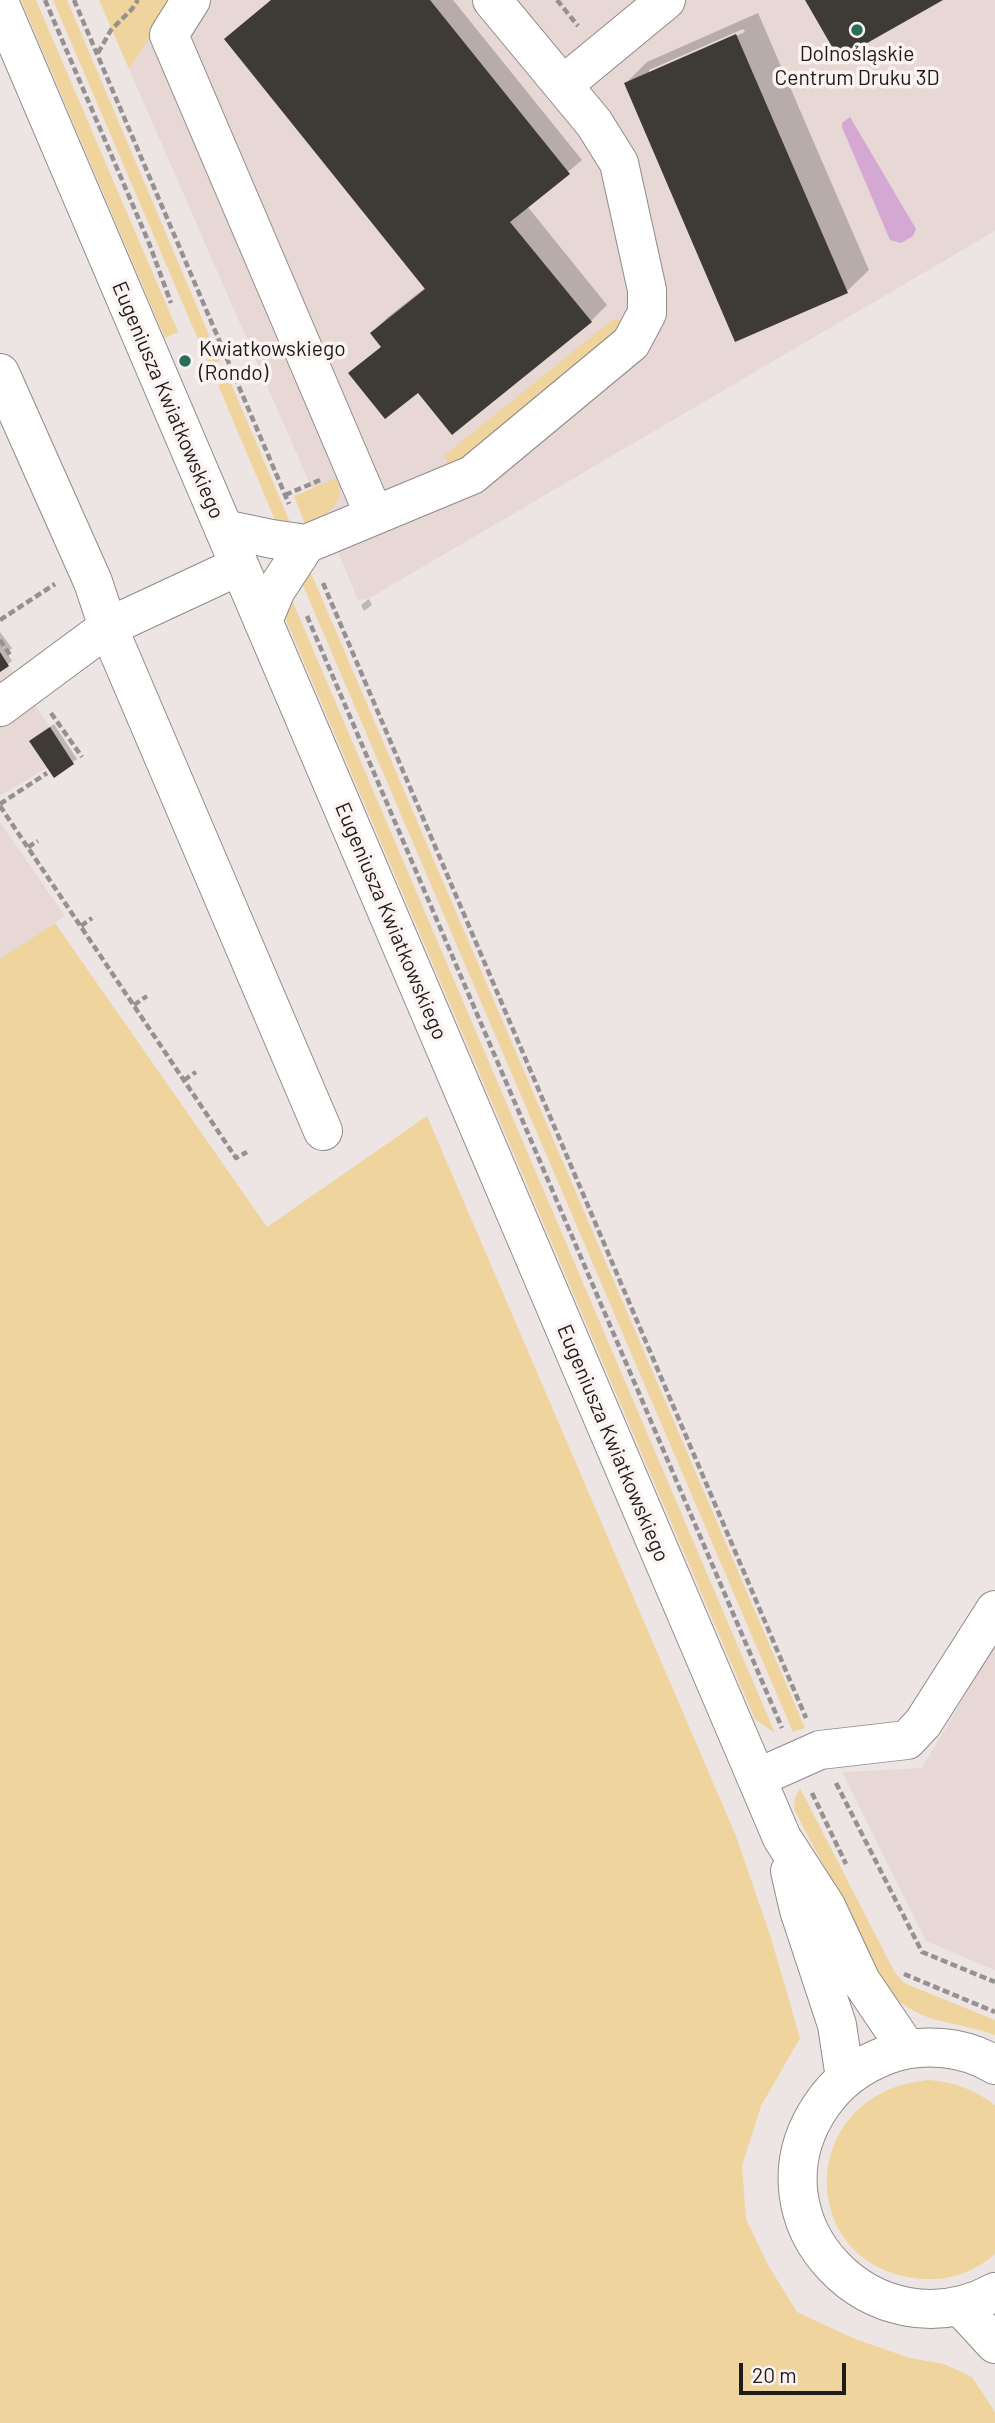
<!DOCTYPE html>
<meta charset="utf-8">
<style>
body{margin:0}
#map{position:relative;width:995px;height:2423px;overflow:hidden;background:#ede5e4;font-family:Barlow,sans-serif}
canvas{display:block}
.scale{position:absolute;left:739px;top:2363px;width:107px;height:32px;box-sizing:border-box;border:4px solid #1e1c1b;border-top:0;padding-left:9px;font-size:21px;line-height:24px;white-space:nowrap;color:#1e1c1b;-webkit-text-stroke:5px #fbf3f2;paint-order:stroke}
</style>
<div id="map">
<canvas width="995" height="2423"></canvas>
<div class="scale">20 m</div>
</div>
<script>
const ctx = document.querySelector('canvas').getContext('2d');
ctx.lineJoin = 'round';
function fill(path, color) {
  ctx.fillStyle = color;
  ctx.fill(path, 'evenodd');
}
function strokePath(path, color, width, dash) {
  ctx.strokeStyle = color;
  ctx.lineWidth = width;
  ctx.lineCap = dash ? 'butt' : 'round';
  ctx.setLineDash(dash || []);
  ctx.stroke(path);
}
function write(font, color, halo, rows, align = 'center') {
  ctx.font = font + ' Barlow,sans-serif';
  ctx.lineWidth = 7;
  ctx.setLineDash([]);
  ctx.textBaseline = 'middle';
  ctx.strokeStyle = halo;
  ctx.fillStyle = color;
  for (const [text, x, y, turn = 0] of rows) {
    ctx.save();
    ctx.translate(x, y);
    ctx.rotate((+turn || 0) * Math.PI / 180);
    ctx.textAlign = isNaN(turn) ? turn : align;
    if (halo) ctx.strokeText(text, 0, 0);
    ctx.fillText(text, 0, 0);
    ctx.restore();
  }
}
fill(new Path2D(`
 M175,0H995V231L368,599L358,600L310,484L129,69Z
 M0,652L74,764L54,778L46,768L0,796Z
 M0,822L65,916L0,959Z
 M995,1645V1970L926,1941L842,1772L922,1768Z`), '#e7d7d5');
fill(new Path2D(`
 M21,0H36L178,332L165,338Z
 M53,0H67L220,361L209,365Z
 M99,0H175L129,69Z
 M626,319L619,333L477,451L449,466L444,456L612,320Z
 M230,381L292,527H278L218,385Z
 M339,477C344,506 330,514 305,524L294,496Z
 M308,566L805,1728L793,1732L299,576Z
 M289,593L775,1733L755,1719L286,620Z
 M55,923L267,1227L427,1116L736,1836L771,1938L800,2038L761,2106L742,2166L746,2219L768,2265L797,2312L855,2339L910,2358L944,2364L972,2377L995,2412V2423H0V959Z
 M800,1788L894,1971L904,1983L995,2020V2035C954,2020 923,2026 890,1993L794,1809L795,1798Z
 M929,2080C955,2082 975,2090 995,2105V2254C976,2271 952,2280 927,2279C795,2274 792,2092 929,2080Z`), '#efd49d');
fill(new Path2D(`
 M850,117L916,229L913,236L901,243L890,240L842,127V123Z`), '#d5a8d4');
fill(new Path2D(`
 M271,0H453L582,160L527,206L607,305L591,321L418,390L359,365L382,346L372,333L388,317L426,287L227,39Z
 M758,13L869,270L847,291L736,339L626,83L647,62ZM743,29L745,32L649,74V70Z
 M369,599L372,605L364,611L361,605Z
 M0,632L12,648L7,653L12,661L0,670Z
 M54,724L77,759L54,775L35,737Z`), '#0003');
fill(new Path2D(`
 M271,0H430L570,174L510,222L592,322L452,435L418,393L385,419L348,373L381,347L370,333L425,289L224,39Z
 M805,0H943L839,59Z
 M736,34L848,293L735,342L624,83Z
 M0,652L9,666L0,672Z
 M50,727L74,764L54,778L29,741Z`), '#3e3a36');
const minor = new Path2D(`
 M191,0L169,35L374,515
 M563,85L666,0
 M0,373L93,582L108,627L323,1131
 M224,529L272,539L306,544L472,475L631,343L647,313V290L619,163L594,123L492,0
 M263,621L276,590L306,544
 M0,707L108,627L239,566
 M757,1778L820,1750L907,1740L923,1723L995,1610`);
const major = new Path2D(`
 M0,4L782,1838L826,1906L861,1981L907,2049
 M790,1871L799,1910L837,2025L845,2078
 M995,2065C964,2046 921,2042 887,2055C860,2065 837,2082 821,2106C743,2221 875,2357 995,2292
 M960,2306L995,2344`);
strokePath(minor, '#918a89', 40);
strokePath(major, '#918a89', 40);
strokePath(new Path2D(`
 M45,0L149,243L171,303
 M74,0L289,504
 M557,0L578,26
 M98,53L111,30L132,9L138,0
 M285,495L320,480
 M323,583L806,1718
 M307,616L782,1728
 M0,620L55,584
 M0,640L10,655
 M51,713L82,757
 M0,804L47,773
 M0,806L236,1158L247,1152
 M28,847L38,841
 M81,926L92,918
 M134,1005L147,996
 M184,1080L196,1072
 M836,1783L922,1952L995,1982
 M812,1793L846,1864
 M904,1974L995,2012`), '#969190', 4.5, [7, 3.5]);
strokePath(minor, '#fff', 38);
strokePath(major, '#fff', 38);
for (const [x, y, r, color] of [
 [857,30,7,"#2c6c5b"],
 [185,361,7,"#2c6c5b"]
]) {
  const dot = new Path2D();
  dot.arc(x, y, r, 0, 2 * Math.PI);
  ctx.fillStyle = color;
  ctx.fill(dot);
  strokePath(dot, '#fbf3f2', 2.5);
}
write('21px', '#1e1c1b', '#fbf3f2', [
 ["Dolnośląskie",857,54],
 ["Centrum Druku 3D",857,78],
 ["Kwiatkowskiego",199,349,"left"],
 ["(Rondo)",199,373,"left"]
]);
write('21px', '#1e1c1b', '#fbf3f2', [
 ["Eugeniusza Kwiatkowskiego",168,400,67],
 ["Eugeniusza Kwiatkowskiego",391,921,67],
 ["Eugeniusza Kwiatkowskiego",613,1443,67]
]);
</script>
